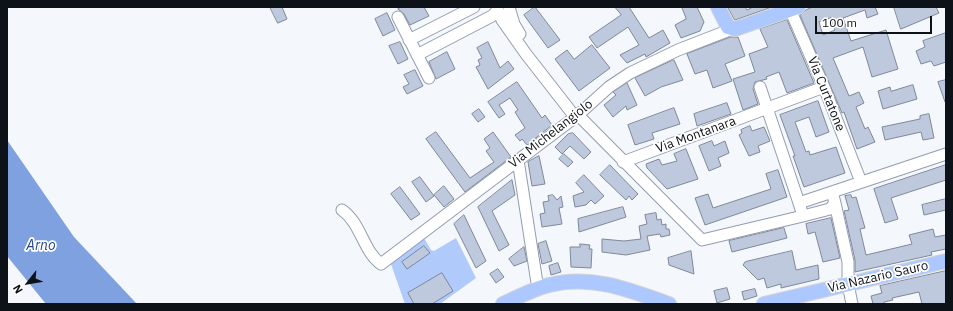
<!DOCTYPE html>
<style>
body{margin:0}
#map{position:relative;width:953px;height:311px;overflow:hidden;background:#f4f7fb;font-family:"IBM Plex Sans",sans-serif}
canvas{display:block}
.frame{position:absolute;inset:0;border:8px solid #0d1118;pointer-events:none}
.north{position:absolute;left:8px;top:263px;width:40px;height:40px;-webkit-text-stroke:3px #fff;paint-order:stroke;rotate:239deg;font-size:11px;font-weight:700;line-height:16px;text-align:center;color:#0d1118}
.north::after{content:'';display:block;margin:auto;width:14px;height:18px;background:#0d1118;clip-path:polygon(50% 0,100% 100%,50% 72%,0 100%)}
.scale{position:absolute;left:815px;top:16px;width:117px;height:18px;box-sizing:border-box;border:2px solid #0d1118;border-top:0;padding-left:5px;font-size:12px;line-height:14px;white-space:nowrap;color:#0d1118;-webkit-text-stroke:3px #fff;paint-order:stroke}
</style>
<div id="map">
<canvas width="953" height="311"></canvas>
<div class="frame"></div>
<div class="north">N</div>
<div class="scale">100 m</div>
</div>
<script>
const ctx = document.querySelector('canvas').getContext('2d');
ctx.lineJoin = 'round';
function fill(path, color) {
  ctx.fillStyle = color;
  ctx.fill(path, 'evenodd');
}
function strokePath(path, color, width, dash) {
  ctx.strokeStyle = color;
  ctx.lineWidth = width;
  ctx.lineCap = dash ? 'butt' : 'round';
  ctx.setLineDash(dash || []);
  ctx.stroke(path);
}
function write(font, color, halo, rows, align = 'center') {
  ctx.font = font + ' "IBM Plex Sans",sans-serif';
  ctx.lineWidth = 3.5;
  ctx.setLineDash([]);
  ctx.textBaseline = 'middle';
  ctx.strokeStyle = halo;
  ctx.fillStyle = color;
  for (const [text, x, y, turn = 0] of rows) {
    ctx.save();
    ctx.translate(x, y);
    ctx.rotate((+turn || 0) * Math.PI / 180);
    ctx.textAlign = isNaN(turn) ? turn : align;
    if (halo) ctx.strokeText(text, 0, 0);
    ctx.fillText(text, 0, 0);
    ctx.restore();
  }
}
fill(new Path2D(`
 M424,238L431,250L434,251L456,238L476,278L440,304H405L391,264Z`), '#b0cafc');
fill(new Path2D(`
 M7,140L74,237L137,304H46L7,256Z`), '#80a1df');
const building = new Path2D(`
 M270,7H282L287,19L278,23Z
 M402,7H424L429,16L410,25L404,14L398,9Z
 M535,7L560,40L548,48L524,15Z
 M615,7H629L649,38L663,30L670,43L646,57L645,54L627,63L620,55L639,45L628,27L597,48L589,37L621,15Z
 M682,7H697L704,22L700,31L681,38L675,25L686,19Z
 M728,7H745L747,10L753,7H772L735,20Z
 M813,7H875L878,14L867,18L865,10L843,18L851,41L886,30L898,69L872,77L863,47L833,58L849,96L859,92L864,103L856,107L865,129L868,127L875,142L857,149L844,112L842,113L800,15L806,10ZM831,18L835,30L823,35L819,22Z
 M894,7H936L939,13L901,29Z
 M387,13L395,30L383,36L375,19Z
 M787,20L814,83L787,93L779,72L766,77L767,79L755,82L753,89L758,104L743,110L733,79L755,72L749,54L768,47L760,29Z
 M946,33V62L934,66L931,61L921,64L916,51L925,47L923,41Z
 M731,37H738L745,56L725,64L732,81L713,88L707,70L695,74L687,54Z
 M400,42L408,59L398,64L389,46Z
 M488,42L500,68L508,61L514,69L488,89L476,67L480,65L478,60L482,58L477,48Z
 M592,45L610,68L579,91L555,59L567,50L574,59Z
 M447,52L455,69L436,79L429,62Z
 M674,60L683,80L661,87L645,96L635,78Z
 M415,70L423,86L407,94L403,87L409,84L404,75Z
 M946,80V102H945L938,82Z
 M517,82L542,118L545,115L552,125L527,145L522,139L520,141L515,135L525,128L515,112L518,110L510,98L499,105L505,114L499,118L488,102Z
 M627,83L637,105L627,110L626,106L613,117L604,105L616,95L613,92Z
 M913,85L917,99L883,109L878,91L890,87L891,91Z
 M818,101L829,132L816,137L809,117L795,122L806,152L809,151L810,155L836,147L845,173L804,187L793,156H795L780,115Z
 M727,103L731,114L697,126L694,114Z
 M674,108L680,124L652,133L654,139L635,145L628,125Z
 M479,109L485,117L478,122L472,114Z
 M929,114L934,138L923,140L921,132L885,140L882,127L920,119V116Z
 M750,126L752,131L764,127L770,141L758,146L760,152L749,156L739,135L742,133L741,130Z
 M436,132L470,178L494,162L486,151L490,148L484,139L493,132L511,157L465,192L426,139Z
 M573,133L591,152L584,159L570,146L562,154L555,147L568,134Z
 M712,141L714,146L725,141L729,153L718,158L721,166L709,171L699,146Z
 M686,149L698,179L667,189L647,168L646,164L659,159L662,165L677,161L674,154Z
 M564,154L573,162L568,167L559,159Z
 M539,156L545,184L532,186L528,162Z
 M610,165L638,194L632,200L629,196L626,200L600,175Z
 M946,165V180L891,198L898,219L885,223L874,189Z
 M778,170L787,197L705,225L695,198L708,194L713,208L771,189L766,174Z
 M584,175L604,196L595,204L591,200L586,205L575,207L573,196L584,192L576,183Z
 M420,177L434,196L426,202L412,182Z
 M512,180L515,195L492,211L509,245L499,251L478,207Z
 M444,186L454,199L444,207L434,195Z
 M400,187L420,214L411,220L391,194Z
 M553,195L557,200L561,196L563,207L559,208L562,224L542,227L540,214L545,213L543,202L549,201L548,196Z
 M851,195L852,198L856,197L865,228L860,229L866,255L912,244L909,235L933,229L935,237L946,235V249L931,252L932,255L855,272V260L844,211L849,210L845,196Z
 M946,199V210L924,215L922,205Z
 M623,207L626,217L579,232L578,219Z
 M656,213L657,220L661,219L662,225L666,224V229H669L670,235L661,237L660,234L647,236L650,250L626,255L602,252V239L624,241L641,239L639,226L647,224L645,215Z
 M464,215L486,261L476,268L454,224Z
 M831,218L840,258L823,262L815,232L808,234L806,224Z
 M784,228L787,238L732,252L729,241Z
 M546,241L552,261L542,264L538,244Z
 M580,244L590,245L589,249H592L591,268L571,267L570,247H580Z
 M424,246L430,253L407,269L402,262Z
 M524,247L527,261L514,266L509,259Z
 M691,251L694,274L669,265L668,258Z
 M792,251L796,270L818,265L819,279L781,288V284L767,288L764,278L758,280L743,265L745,262Z
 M558,263L561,272L551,275L549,266Z
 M498,269L504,277L496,283L490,274Z
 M946,271V304H922L919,292L892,298L893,300L884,302V304H873L871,296L882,293L880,286Z
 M442,273L453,291L432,304H414L408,293Z
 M727,288L730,299L717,303L714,291Z
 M755,289L757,296L744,300L742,292Z`);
fill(building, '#bec9de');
strokePath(building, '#7e889b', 1);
const minor = new Path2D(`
 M509,7L514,24L520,34
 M789,7L824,87L861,182
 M499,12L502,20L526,54L572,113L578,115L702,240L803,216
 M398,17L429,78
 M409,40L474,7
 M417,55L492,16L497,11
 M760,87L799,203
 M518,160L537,283
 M623,162L824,87
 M832,192L835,203L830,209L803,216L799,203L946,154
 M835,203L848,262V284L852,304
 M342,210C361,223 363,251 381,264L578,115L609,87L630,73L678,50L732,29`);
const major = new Path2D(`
 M718,7L728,27L735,29L798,7
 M503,304C518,297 533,289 549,285C591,274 630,290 669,304
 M764,304L946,261`);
strokePath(minor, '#939db1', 13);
strokePath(major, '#d3d4d5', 16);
strokePath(minor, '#fff', 11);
strokePath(major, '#adc8fe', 14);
write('13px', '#0d1118', '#fff', [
 ["Via Curtatone",826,94,68],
 ["Via Michelangiolo",551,134,-38],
 ["Via Montanara",696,135,-20],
 ["Via Nazario Sauro",878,277,-13]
]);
write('italic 14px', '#234790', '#fff', [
 ["Arno",41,246]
]);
</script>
